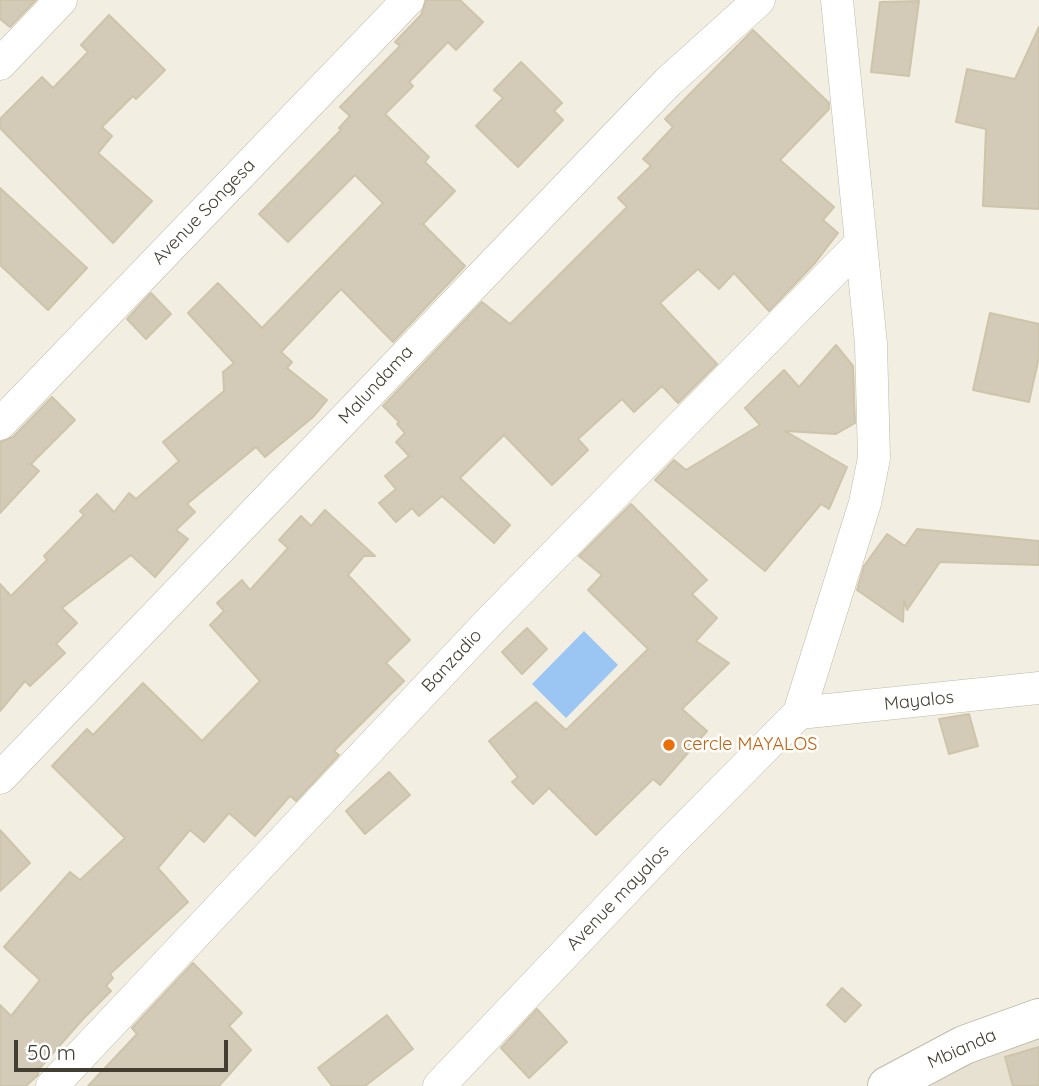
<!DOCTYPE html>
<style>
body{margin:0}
#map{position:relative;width:1039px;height:1086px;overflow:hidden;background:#f2efe2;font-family:Quicksand,sans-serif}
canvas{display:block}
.scale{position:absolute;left:14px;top:1040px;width:214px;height:32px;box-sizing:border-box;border:4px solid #433e32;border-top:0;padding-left:9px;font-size:21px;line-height:24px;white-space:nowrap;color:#433e32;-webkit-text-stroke:5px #fff;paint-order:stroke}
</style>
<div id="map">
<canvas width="1039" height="1086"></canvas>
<div class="scale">50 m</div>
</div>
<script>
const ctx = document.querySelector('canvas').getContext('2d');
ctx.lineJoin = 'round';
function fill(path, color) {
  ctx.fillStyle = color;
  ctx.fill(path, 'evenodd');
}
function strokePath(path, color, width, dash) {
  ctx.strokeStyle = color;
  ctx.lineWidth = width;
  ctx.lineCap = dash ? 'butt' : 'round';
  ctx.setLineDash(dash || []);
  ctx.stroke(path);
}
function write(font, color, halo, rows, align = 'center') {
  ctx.font = font + ' Quicksand,sans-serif';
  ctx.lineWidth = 5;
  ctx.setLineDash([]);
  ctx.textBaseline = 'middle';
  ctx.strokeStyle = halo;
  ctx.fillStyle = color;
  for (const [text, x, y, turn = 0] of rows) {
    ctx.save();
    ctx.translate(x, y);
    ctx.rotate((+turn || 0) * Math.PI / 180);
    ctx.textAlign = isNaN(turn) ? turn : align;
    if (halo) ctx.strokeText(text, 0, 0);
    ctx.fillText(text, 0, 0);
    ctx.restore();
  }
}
fill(new Path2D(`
 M1039,1018V1086H887Z`), '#e6e1d0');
fill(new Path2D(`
 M584,631L618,665L566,718L532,684Z`), '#9bc5f2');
const building = new Path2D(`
 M0,0H36L10,27L0,19Z
 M426,0H460L483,22L456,50L448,42L409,82L413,86L385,114L429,157L425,162L455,191L423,224L465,266L393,342L341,289L281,352L292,362L287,368L327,400L313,417L265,457L256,447L187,504L195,512L176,530L188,539L155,577L131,555L62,608L77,623L56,644L65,653L30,686L25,681L0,711V584L11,596L47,560L44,556L84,515L80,511L97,494L114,512L129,493L136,499L179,461L163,442L224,391L223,372L234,363L188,313L218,283L262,328L383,203L355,175L288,242L259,214L341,130L339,128L350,116L340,107L400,46L395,42L421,15Z
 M919,1L909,76L871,72L880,2Z
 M109,15L165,70L136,99L133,96L102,127L112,136L98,153L152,201L113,243L0,128V119L42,77L53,88L88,52L81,45Z
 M1039,27V209L983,206L986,129L956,122L967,69L1015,79Z
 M753,30L829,103V109L780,160L834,207L823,220L838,233L815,263L769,311L734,273L719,289L698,269L660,303L717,364L678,403L662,386L634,412L622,399L578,439L588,450L552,485L504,435L460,478L510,525L494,543L442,496L419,516L412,508L396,522L379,503L396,489L385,476L409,456L396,442L405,433L397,424L399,422L383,406L482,302L510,324L627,207L618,198L651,166L643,159L673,127L665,119Z
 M521,62L562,103L554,111L563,120L518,167L476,126L503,98L494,90Z
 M0,188L87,268L48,310L0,265Z
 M151,293L171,314L146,339L127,319Z
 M990,313L1039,324V357L1029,402L973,390Z
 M836,345L853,366L855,423L836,434L785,431L847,467L829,509L821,504L765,571L655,480L674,460L686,470L760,425L745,408L784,370L799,387Z
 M52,397L75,420L31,464L39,471L0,513V442L13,437Z
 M631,504L707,580L692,594L717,618L696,641L729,663L682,709L707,731L660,785L653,779L596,835L549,788L533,804L512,782L518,777L489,741L536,702L566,730L648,649L588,590L602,575L579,556Z
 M325,510L375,556H364L348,575L410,640L386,663L404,681L334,751L339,755L296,801L290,796L255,836L229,813L204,842L190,830L158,868L188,902L110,974L113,978L106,986L111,991L83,1019L39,1069L38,1075L26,1086H0V1005L11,1016L40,980L4,947L70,872L80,880L125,838L52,766L87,729L93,735L143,683L202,741L260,681L210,625L224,611L217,603L242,580L250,590L288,548L279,540L301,516L311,526Z
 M917,529L1039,541V565L940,562L907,610L904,600L903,622L857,590L864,566L887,534L905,546Z
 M527,628L547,649L522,674L502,652Z
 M969,714L978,746L949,754L939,719Z
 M389,772L410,795L365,834L346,811Z
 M0,830L30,863L0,891Z
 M193,963L242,1013L229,1026L251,1050L219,1086H88L137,1034L132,1028Z
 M842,988L861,1005L845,1022L827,1005Z
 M537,1009L567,1042L529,1078L501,1048Z
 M387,1015L413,1049L365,1086H332L318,1068Z
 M1039,1047V1086H1013L1005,1057Z`);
fill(building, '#d3cbb7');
strokePath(building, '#cec4aa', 2);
const minor = new Path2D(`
 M0,64L61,0
 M0,424L408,0
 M799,713L1039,688
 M0,778L668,82L759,0
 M52,1086L490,621L860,244
 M439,1086L674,839L799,713L865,503L874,458L871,344L837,0`);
const tertiary = new Path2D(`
 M887,1086L964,1045L1039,1018`);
strokePath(minor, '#c0baa7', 33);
strokePath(tertiary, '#c0baa7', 40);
strokePath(minor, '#fff', 32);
strokePath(tertiary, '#fff', 38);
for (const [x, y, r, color] of [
 [669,745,7,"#e8710a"]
]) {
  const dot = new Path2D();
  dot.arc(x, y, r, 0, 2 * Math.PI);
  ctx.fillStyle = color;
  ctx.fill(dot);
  strokePath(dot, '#fff', 2.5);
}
write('18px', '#433e32', '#fff', [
 ["Avenue Songesa",204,212,-46],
 ["Malundama",376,385,-47],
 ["Banzadio",452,661,-47],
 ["Mayalos",919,701,-6],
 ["Avenue mayalos",618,898,-46],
 ["Mbianda",962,1049,-24]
]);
write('18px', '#c56008', '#fff', [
 ["cercle MAYALOS",683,745]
], 'left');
</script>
